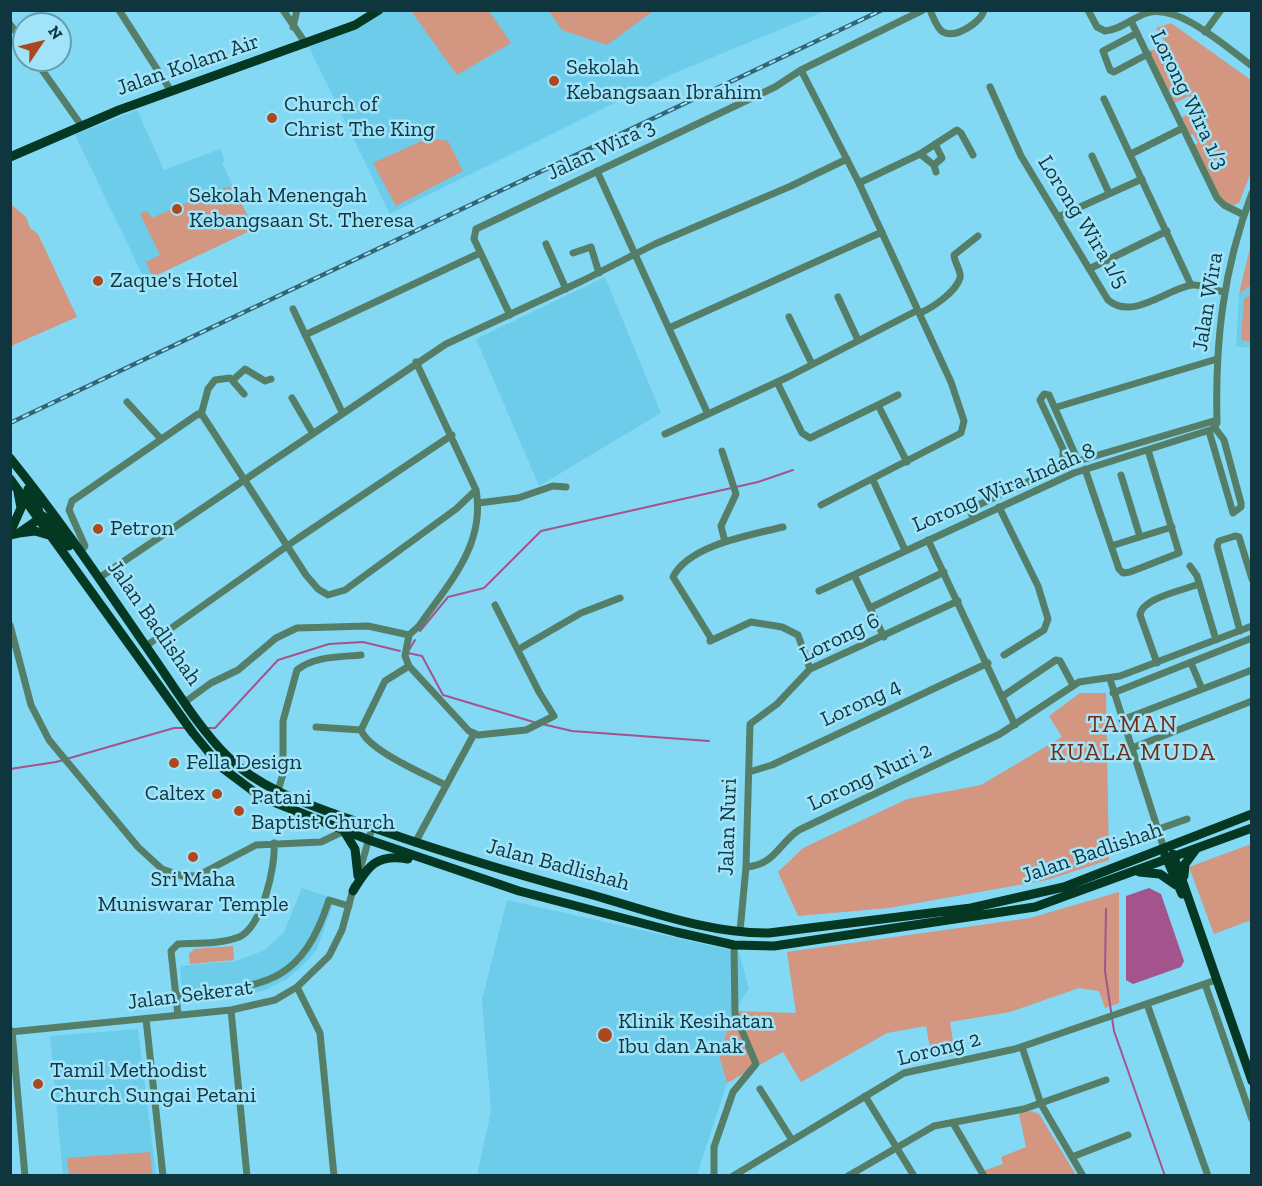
<!DOCTYPE html>
<style>
body{margin:0}
#map{position:relative;width:1262px;height:1186px;overflow:hidden;background:#83d9f4;font-family:"Zilla Slab",serif}
canvas{display:block}
.frame{position:absolute;inset:0;border:12px solid #0f353f;pointer-events:none}
.north{position:absolute;left:12px;top:12px;width:60px;height:60px;box-sizing:border-box;background:#a1e4fa;border:2px solid #679eaf;border-radius:50%;rotate:55deg;font-size:16px;font-weight:700;line-height:24px;text-align:center;color:#0f353f}
.north::after{content:'';display:block;margin:auto;width:21px;height:27px;background:#ad471e;clip-path:polygon(50% 0,100% 100%,50% 72%,0 100%)}
</style>
<div id="map">
<canvas width="1262" height="1186"></canvas>
<div class="frame"></div>
<div class="north">N</div>
</div>
<script>
const ctx = document.querySelector('canvas').getContext('2d');
ctx.lineJoin = 'round';
function fill(path, color) {
  ctx.fillStyle = color;
  ctx.fill(path, 'evenodd');
}
function strokePath(path, color, width, dash) {
  ctx.strokeStyle = color;
  ctx.lineWidth = width;
  ctx.lineCap = dash ? 'butt' : 'round';
  ctx.setLineDash(dash || []);
  ctx.stroke(path);
}
function write(font, color, halo, rows, align = 'center') {
  ctx.font = font + ' "Zilla Slab",serif';
  ctx.lineWidth = 5;
  ctx.setLineDash([]);
  ctx.textBaseline = 'middle';
  ctx.strokeStyle = halo;
  ctx.fillStyle = color;
  for (const [text, x, y, turn = 0] of rows) {
    ctx.save();
    ctx.translate(x, y);
    ctx.rotate((+turn || 0) * Math.PI / 180);
    ctx.textAlign = isNaN(turn) ? turn : align;
    if (halo) ctx.strokeText(text, 0, 0);
    ctx.fillText(text, 0, 0);
    ctx.restore();
  }
}
fill(new Path2D(`
 M383,11H825L677,72L390,214L309,47L363,26Z
 M137,110L164,170L220,149L225,161L222,163L254,229L145,280L75,135Z
 M605,277L661,413L539,486L476,339Z
 M1251,285V348L1236,346L1239,294Z
 M302,888L335,899L317,949L306,962L287,979L265,990L240,996L183,1002L180,966L236,961L265,950L284,932Z
 M507,900L739,952L749,989L732,1014L719,1056L727,1083L697,1175L477,1176L491,1111L482,1000Z
 M138,1029L156,1175H63L50,1036Z`), '#6ccce9');
fill(new Path2D(`
 M411,11H489L511,43L457,75Z
 M549,11H653L607,45L562,30Z
 M1171,23L1251,80V172L1239,203L1233,205L1222,201L1194,145L1198,143L1193,134L1190,135L1182,117L1194,111L1189,96L1175,103L1148,51L1168,46L1156,28Z
 M428,138L448,141L463,171L396,206L373,163Z
 M233,186L254,229L153,277L146,262L160,255L140,214L147,211L152,218L211,192Z
 M11,204L26,217L30,228L38,234L77,317L11,346Z
 M1251,243V285L1239,294Z
 M1251,294V342L1241,340L1244,299Z
 M1080,693H1106L1109,860L1047,880L889,908L798,916L778,872L803,848L907,799L981,785L1062,737L1049,716Z
 M1251,844V920L1214,934L1189,867Z
 M1119,892V1003L1105,1008L1099,991L1079,988L1010,1012L950,1022L955,1055L932,1058L926,1026L887,1033L801,1082L783,1052L727,1083L719,1056L733,1011L796,1013L787,952L1030,918Z
 M233,946L234,960L190,964L189,954L194,949Z
 M1031,1111L1039,1114L1076,1175H986L983,1171L1003,1164L1001,1157L1026,1147L1019,1114Z
 M150,1152L152,1175H69L67,1158Z`), '#d29681');
fill(new Path2D(`
 M1149,888L1161,894L1184,961L1181,967L1133,984L1126,980V896Z`), '#a4548c');
strokePath(new Path2D(`
 M420,631L448,597L484,588L541,531L758,482L793,470
 M409,650L415,640
 M408,653L422,656L443,695L537,723
 M542,724L572,731L709,741
 M206,728H215L278,660L329,644L363,642L400,651
 M10,769L56,762L174,728H185
 M1106,909L1105,971L1114,1031L1165,1176`), '#a4548c', 2);
strokePath(new Path2D(`
 M119,10L171,91
 M283,10L306,44
 M930,10C933,16 937,29 943,32C955,39 982,22 984,10
 M1088,10L1097,27L1105,31C1121,30 1133,17 1147,13C1179,3 1228,49 1252,66
 M1131,21L1217,198L1224,205L1244,215
 M10,24L24,43
 M293,27L297,10
 M1205,32L1221,10
 M1137,33L1103,51L1110,70L1114,72L1148,54
 M35,60L81,125
 M801,70L859,183L951,382L964,421L961,433L821,505
 M990,87L1021,156L1108,300C1133,321 1166,289 1192,285C1201,284 1214,290 1224,292
 M1104,99L1191,285
 M920,154L934,165L936,172
 M1131,154L1183,128
 M1092,156L1109,193
 M934,165L942,158L935,144
 M597,171L707,412
 M859,183L920,154L957,130L961,133L973,155
 M1058,217L1142,179
 M546,244L566,289
 M573,253L591,247L599,273
 M1089,269L1167,231
 M838,297L858,340
 M293,309L342,412
 M920,313C932,308 956,292 960,278C962,272 954,262 954,255L978,236
 M510,315L474,239L476,229L775,87L801,70L923,10
 M789,317L812,364
 M669,328L882,232
 M305,335L480,253
 M233,380L245,369L265,381L271,379
 M777,382L802,433L810,438L878,405L907,462
 M292,398L312,432
 M127,402L161,439
 M878,405L898,395
 M1057,407L1217,359
 M201,415L208,389L215,380L230,378L244,394
 M1209,431L1233,513L1241,507V503L1224,440L1215,428
 M665,434L788,377L918,310
 M722,451L736,494L721,526L725,542
 M1085,469L1119,569L1123,573L1130,572L1179,553L1148,450
 M1121,475L1140,537
 M873,480L905,550
 M478,503L518,498L553,486L566,487
 M999,507L1038,586L1048,619L1044,630L1004,655
 M974,519L971,513L974,507L1055,469L1063,461V449L1040,400L1044,394L1049,395L1078,461L1217,420
 M928,540L1015,725
 M1111,546L1172,527
 M81,551L85,546L69,510L72,501L198,414L203,416L306,575L318,589L328,595L345,590L456,509L476,490
 M1190,566L1197,576L1216,640
 M854,575L884,637
 M99,578L446,344L582,281L655,244L791,186L847,159
 M819,591L1074,473L1213,429L1217,423C1215,342 1223,269 1252,193
 M870,608L944,572
 M10,625L31,705L49,740L138,847L162,869L182,876H197L256,845L321,842L344,831
 M1240,631L1217,546L1219,541L1235,536L1239,537L1252,579
 M409,635L405,656L409,666L469,731L478,735L526,730L554,716L539,692L495,605
 M712,640L673,577C689,545 751,535 783,527
 M710,641L751,622L782,627L798,635L810,669
 M146,646L297,539L452,435
 M519,649L581,613L620,598
 M1157,663L1140,615C1142,598 1184,590 1199,584
 M1191,663L1202,689
 M409,666L385,681L361,730C369,751 425,774 445,785
 M1110,679L1164,849
 M1113,693L1252,638
 M1003,696L1056,660L1060,661L1073,685
 M185,702L211,683L238,670L276,638L297,628L368,626L409,635L419,626C448,584 486,545 476,490L416,362
 M1122,720L1252,670
 M316,727L361,730
 M1132,748L1252,701
 M749,772L772,765L988,663
 M278,791L283,774V721L297,670C314,656 340,657 361,655
 M415,843L474,734
 M1114,845L1187,819
 M746,867C775,865 779,843 799,830L1000,734L1079,682L1120,676L1252,626
 M359,873L372,828
 M740,931L746,867L750,724L777,704L810,669L958,601
 M1205,984L1252,1119
 M297,987L320,1033L334,1176
 M176,996C258,984 299,992 329,900L349,906
 M1147,1004L1208,1176
 M231,1010L247,1176
 M178,1015L171,951L178,944C196,943 222,944 239,937C262,927 276,866 274,843
 M146,1019L163,1176
 M12,1031L25,1176
 M10,1032L231,1010L275,1000L297,987L329,956L342,930L354,886
 M1022,1047L1041,1104L1083,1176
 M760,1089L792,1140
 M865,1096L914,1176
 M953,1123L984,1176
 M1072,1157L1128,1135
 M714,1176V1147L733,1092L756,1064L735,1014L734,945
 M733,1176L904,1073L1015,1049L1216,980
 M848,1176L934,1126L1024,1109L1106,1080`), '#557e68', 7);
strokePath(new Path2D(`
 M10,157L119,110L355,25L379,10
 M10,458C62,522 107,590 154,658C177,691 199,728 228,757C260,789 307,804 349,819C428,848 508,872 589,894C646,910 709,934 769,933L971,908L1064,887L1252,814
 M10,479L193,733L221,767L261,797L369,840L519,891L676,932L734,945L774,946L1035,907L1252,828
 M28,489L37,503L40,517
 M38,513L49,520L69,546
 M13,526L21,508L18,492
 M19,533L35,531L52,536
 M10,535L19,533L39,519
 M344,831L355,849L358,876
 M1173,854L1252,1081
 M1165,855L1182,894
 M1139,872L1160,874L1176,885
 M1184,876L1185,864L1196,849
 M353,891C368,866 377,853 408,859`), '#053823', 9);
const rail = new Path2D(`
 M10,423L882,10`);
strokePath(rail, '#326675', 4.5);
strokePath(rail, '#a1e4fa', 2, [7]);
for (const [x, y, r, color] of [
 [554,81,6,"#ad471e"],
 [272,118,6,"#ad471e"],
 [177,209,6,"#ad471e"],
 [98,281,6,"#ad471e"],
 [98,529,6,"#ad471e"],
 [174,763,6,"#ad471e"],
 [217,794,6,"#ad471e"],
 [239,811,6,"#ad471e"],
 [193,857,6,"#ad471e"],
 [605,1035,8,"#ad471e"],
 [38,1084,6,"#ad471e"]
]) {
  const dot = new Path2D();
  dot.arc(x, y, r, 0, 2 * Math.PI);
  ctx.fillStyle = color;
  ctx.fill(dot);
  strokePath(dot, '#a1e4fa', 2);
}
write('22px', '#0f353f', '#a1e4fa', [
 ["Jalan Kolam Air",188,65,-19],
 ["Lorong Wira 1/3",1189,100,64],
 ["Jalan Wira 3",601,150,-25],
 ["Lorong Wira 1/5",1083,222,58],
 ["Jalan Wira",1208,302,-81],
 ["Lorong Wira Indah 8",1004,488,-23],
 ["Jalan Badlishah",154,623,55],
 ["Lorong 6",840,638,-26],
 ["Lorong 4",861,703,-25],
 ["Lorong Nuri 2",870,777,-25],
 ["Jalan Nuri",728,827,-88],
 ["Jalan Badlishah",1092,853,-19],
 ["Jalan Badlishah",558,865,15],
 ["Jalan Sekerat",190,995,-7],
 ["Lorong 2",939,1049,-14]
]);
write('22px', '#0f353f', '#a1e4fa', [
 ["Sekolah",566,68],
 ["Kebangsaan Ibrahim",566,93],
 ["Church of",284,105],
 ["Christ The King",284,130],
 ["Sekolah Menengah",189,196],
 ["Kebangsaan St. Theresa",189,221],
 ["Zaque's Hotel",110,281],
 ["Petron",110,529],
 ["Fella Design",186,763],
 ["Caltex",205,794,"right"],
 ["Patani",251,798],
 ["Baptist Church",251,823],
 ["Sri Maha",193,880,"center"],
 ["Muniswarar Temple",193,905,"center"],
 ["Klinik Kesihatan",618,1022],
 ["Ibu dan Anak",618,1047],
 ["Tamil Methodist",50,1071],
 ["Church Sungai Petani",50,1096]
], 'left');
ctx.letterSpacing = '1.5px';
write('24px', '#6e2d14', '#a1e4fa', [
 ["TAMAN",1133,725],
 ["KUALA MUDA",1133,753]
]);
ctx.letterSpacing = '0px';
</script>
